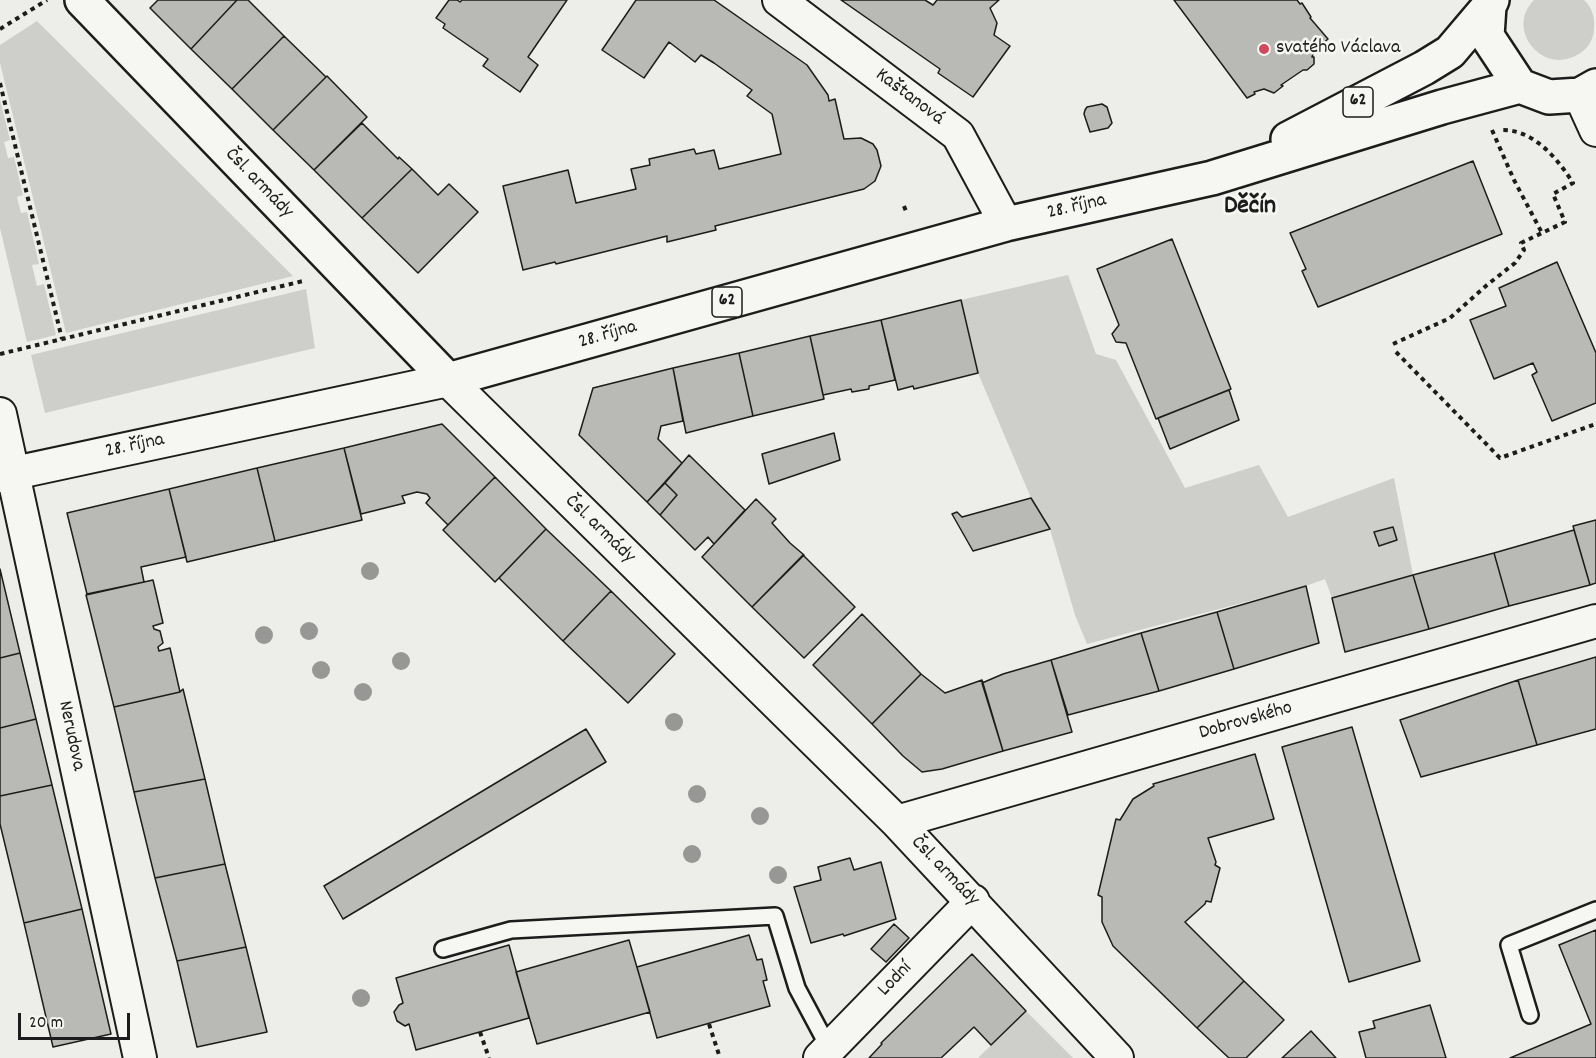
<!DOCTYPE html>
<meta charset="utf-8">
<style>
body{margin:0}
#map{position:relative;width:1596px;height:1058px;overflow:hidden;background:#edede9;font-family:Dekko,sans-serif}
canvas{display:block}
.scale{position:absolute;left:18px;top:1013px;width:112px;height:27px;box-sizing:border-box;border:3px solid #1c1c1c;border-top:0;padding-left:8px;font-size:18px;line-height:21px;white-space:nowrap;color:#1c1c1c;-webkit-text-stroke:4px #f6f6f2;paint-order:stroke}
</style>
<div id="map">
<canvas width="1596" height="1058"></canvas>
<div class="scale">20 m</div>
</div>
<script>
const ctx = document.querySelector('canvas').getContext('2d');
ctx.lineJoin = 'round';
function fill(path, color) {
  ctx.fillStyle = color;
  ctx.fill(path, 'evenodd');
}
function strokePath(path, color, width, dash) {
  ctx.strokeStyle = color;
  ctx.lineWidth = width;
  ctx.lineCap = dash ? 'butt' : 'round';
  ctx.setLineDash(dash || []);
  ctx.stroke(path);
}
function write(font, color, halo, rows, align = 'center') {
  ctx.font = font + ' Dekko,sans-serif';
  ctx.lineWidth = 5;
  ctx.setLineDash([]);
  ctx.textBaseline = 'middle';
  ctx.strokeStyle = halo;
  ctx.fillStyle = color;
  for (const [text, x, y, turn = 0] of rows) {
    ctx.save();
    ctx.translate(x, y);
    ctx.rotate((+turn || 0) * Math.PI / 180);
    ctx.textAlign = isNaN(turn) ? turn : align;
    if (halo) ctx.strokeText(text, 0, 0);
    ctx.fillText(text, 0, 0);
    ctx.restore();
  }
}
fill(new Path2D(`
 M1534,0H1584C1593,8 1595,19 1594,30C1593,41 1587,50 1577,55C1542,75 1505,29 1534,0Z
 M37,21L293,276L66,333L0,63V45Z
 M0,100L10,140L4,142L8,158L14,157L23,195L17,197L21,213L27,212L39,264L32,265L37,286L44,284L56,335L27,342L0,228Z
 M1068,275L1096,354L1116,360L1185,488L1259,465L1288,517L1394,478L1413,575L1332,598L1325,579L1306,586L1087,644L1075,615L1050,529L1031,498L978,373L961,300Z
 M306,289L315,348L45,413L31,355Z
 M1026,1011L1073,1058H978Z`), '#cececb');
const building = new Path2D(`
 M158,0H237L191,49L150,8Z
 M237,0H248L284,36L232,89L191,49Z
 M449,0H457L460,2L462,0H567L528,57L538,65L520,92L483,66L488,59L443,28L445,24L436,18Z
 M636,0H714L807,65L828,95L829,101L835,99L844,139L861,138L873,144L877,150L881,166L875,181L864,189L715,226L716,230L667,242V236L556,264L555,262L523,270L503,186L568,170L576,203L636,189L631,169L650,165L649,159L694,149L696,154L714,150L719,169L781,154L772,114L747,96L752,90L714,63L701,55L695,62L669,42L644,78L602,50Z
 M841,0H925L933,5L937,0H999L990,8L997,23L994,35L1010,46L973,97L938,73L940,69Z
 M1174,0H1297L1300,4L1302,3L1311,17L1310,18L1328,39L1314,51L1312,57H1314V64L1307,70H1303L1281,85L1283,86L1274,93L1264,89L1254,92L1255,94L1247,98Z
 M284,36L326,77L273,130L232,89Z
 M327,76L367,117L314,170L273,130Z
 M1102,104L1107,107L1112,123L1108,128L1090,132L1084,114L1085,110L1087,107Z
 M362,123L398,159L399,157L412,169L362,218L314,170Z
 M1473,161L1502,234L1318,307L1302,271L1306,269L1290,233Z
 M412,169L438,195L449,184L478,212L418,273L362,218Z
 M1172,239L1231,389L1156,419L1126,343L1116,342L1112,334L1119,325L1097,269Z
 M1557,262L1596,353V403L1552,421L1532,375L1537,372L1533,363L1494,379L1470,320L1506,306L1499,288Z
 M961,300L978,373L914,389L913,386L898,390L881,320Z
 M881,320L895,380L869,386V389L852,392L851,389L823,395L810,336Z
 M810,336L824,399L753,416L739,353Z
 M739,353L753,416L686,433L673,368Z
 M673,368L683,421L661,426L658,439L682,463L647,502L579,435L593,388Z
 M1229,390L1239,420L1170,449L1158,418Z
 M442,424L495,477L448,525L426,503L430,498L427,494L417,492L402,496L405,503L361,514L344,448Z
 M834,433L840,460L769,484L762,454Z
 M344,448L362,520L275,541L257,468Z
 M689,455L745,510L714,544L708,537L695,550L660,515L677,495L665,483Z
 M257,468L275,541L187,562L169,489Z
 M495,477L546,529L495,582L443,530Z
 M665,483L677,495L660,515L647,502Z
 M169,489L186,557L141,567L144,582L87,594L67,513Z
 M1031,498L1050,529L973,551L952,514L957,512L962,517Z
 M756,499L776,519L772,523L790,543L804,555L752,607L702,557Z
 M1596,520V583L1590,585L1573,526Z
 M1393,527L1397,540L1379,546L1374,532Z
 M546,529L611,591L563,641L499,578Z
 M1574,530L1590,585L1509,606L1494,553Z
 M1494,553L1509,606L1429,629L1413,575Z
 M803,555L855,607L804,658L752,607Z
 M0,569L20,653L0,658Z
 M1413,575L1429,629L1345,652L1332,598Z
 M153,580L163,623L153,626L154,629L160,631L163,643L158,647L159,651L170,648L180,692L114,707L86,595Z
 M1306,586L1319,643L1234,669L1217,612Z
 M611,591L675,654L628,703L563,641Z
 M1217,612L1234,669L1159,691L1141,633Z
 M862,614L921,674L872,724L813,665Z
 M1141,633L1159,691L1068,715L1051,660Z
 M20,653L36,719L0,728V658Z
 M1596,657V729L1537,745L1518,680Z
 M1051,660L1072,732L1003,751L982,683L1003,674Z
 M921,674L945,693L982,680L1003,751L942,769L922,772L903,756L872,724Z
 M1518,680L1537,745L1421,777L1400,720Z
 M183,689L205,779L134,792L114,707L180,692Z
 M36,719L52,785L0,796V728Z
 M1352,727L1420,961L1349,982L1282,747Z
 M586,729L606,762L343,919L324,886Z
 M1255,754L1274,819L1208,838L1216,862L1215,865L1220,868L1211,902L1206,901L1205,904L1185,922L1244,981L1197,1028L1113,946L1102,922V897L1098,895L1116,819L1120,820L1133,799L1154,786L1153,784Z
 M205,779L225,864L155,878L134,792Z
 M52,785L82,909L24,923L0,824V796Z
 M850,858L854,870L881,862L896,919L844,936L843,934L811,943L794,887L821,880L818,867Z
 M225,864L246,947L177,961L155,878Z
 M82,909L111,1034L53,1047L24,923Z
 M894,924L909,938L886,962L871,949Z
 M1596,930V1058H1510L1591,1024L1559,945Z
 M749,935L757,960L762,959L767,980L763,981L770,1006L657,1038L637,967Z
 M629,940L650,1012L537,1044L516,972Z
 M509,945L529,1018L416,1050L409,1024L405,1026L397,1021L394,1012L399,1005L403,1003L396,978Z
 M246,947L267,1032L197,1047L177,961Z
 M972,954L1026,1011L991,1045L974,1027L941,1058H869L882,1044L881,1043Z
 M1244,981L1284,1020L1246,1058H1229L1197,1028Z
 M1430,1005L1446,1058H1366L1359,1032L1375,1028L1373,1021Z
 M1311,1031L1336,1058H1282Z`);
fill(building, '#b9b9b6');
strokePath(building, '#1c1c1c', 1.5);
const lane = new Path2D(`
 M443,949L511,930L775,916L797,988L829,1048
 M1530,1015L1509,945L1596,910`);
const street = new Path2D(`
 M779,0L958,135L1006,224
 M1580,95L1596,130
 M0,414L140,1058
 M0,476L448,380L897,822L1117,1058
 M897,822L1596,621
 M820,1058L973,901`);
const primary = new Path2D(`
 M82,0L448,380L1006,224L1212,178L1442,107L1520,86
 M1492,0L1489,6L1487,36L1520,86L1549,97L1580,95L1596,86
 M1288,139L1424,68L1450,52L1489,6`);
strokePath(lane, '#1c1c1c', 20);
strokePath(street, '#1c1c1c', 36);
strokePath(primary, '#1c1c1c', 38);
strokePath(new Path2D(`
 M0,29L47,0
 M0,83L62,339
 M1492,130L1514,180L1542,233
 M904,206L907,214
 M1393,344L1450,318L1487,285L1515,263L1524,250L1521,243L1565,222L1553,194L1573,183C1558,159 1534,130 1503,130
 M1396,352L1500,458L1596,424
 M0,354L303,281
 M709,1024L720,1058
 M480,1032L489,1058`), '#1c1c1c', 4, [4.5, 4.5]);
strokePath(lane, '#f6f6f2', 15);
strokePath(street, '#f6f6f2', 32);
strokePath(primary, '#f6f6f2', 33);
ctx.fillStyle = '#979795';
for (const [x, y] of [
 [370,571],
 [309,631],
 [264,635],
 [401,661],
 [321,670],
 [363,692],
 [674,722],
 [697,794],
 [760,816],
 [692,854],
 [778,875],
 [361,998]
]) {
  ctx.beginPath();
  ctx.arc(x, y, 9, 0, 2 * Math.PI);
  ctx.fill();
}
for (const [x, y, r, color] of [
 [1264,49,6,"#d1495b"]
]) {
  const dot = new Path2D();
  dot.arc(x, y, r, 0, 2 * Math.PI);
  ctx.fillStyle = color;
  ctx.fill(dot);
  strokePath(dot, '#f6f6f2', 2);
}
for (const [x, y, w] of [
 [1358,102,30],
 [727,302,30]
]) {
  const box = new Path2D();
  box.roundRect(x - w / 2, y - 15, w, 30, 4.5);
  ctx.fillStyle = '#f6f6f2';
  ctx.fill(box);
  strokePath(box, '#1c1c1c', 1.5);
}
write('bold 18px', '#1c1c1c', null, [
 ["62",1358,102],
 ["62",727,302]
]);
write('20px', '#1c1c1c', '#f6f6f2', [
 ["svatého Václava",1276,49]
], 'left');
write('20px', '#1c1c1c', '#f6f6f2', [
 ["Kaštanová",909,98,37],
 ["Čsl. armády",258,184,46],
 ["28. října",1077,208,-13],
 ["28. října",608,336,-16],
 ["28. října",135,447,-12],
 ["Čsl. armády",599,530,44],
 ["Dobrovského",1246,722,-16],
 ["Nerudova",70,736,78],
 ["Čsl. armády",944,872,46],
 ["Lodní",896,980,-46]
]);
write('bold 26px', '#1c1c1c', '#f6f6f2', [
 ["Děčín",1250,208]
]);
</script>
